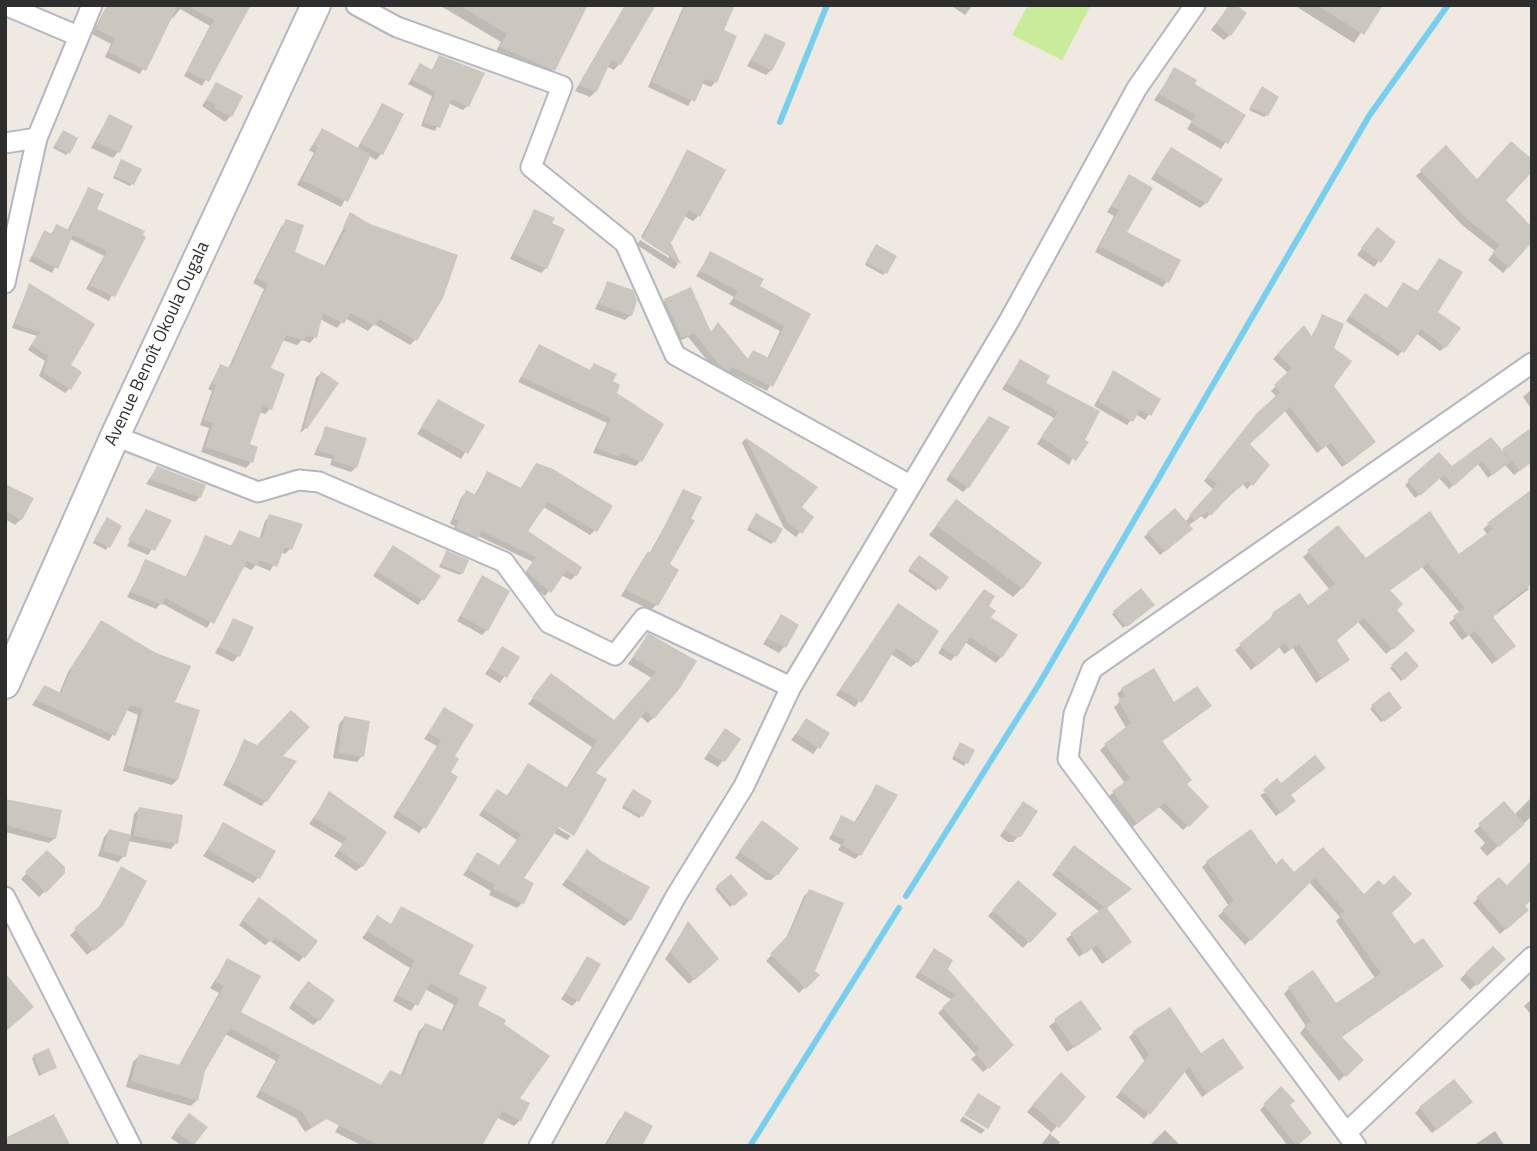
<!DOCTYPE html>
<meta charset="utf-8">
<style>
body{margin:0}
#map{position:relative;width:1537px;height:1151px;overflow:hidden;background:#efe9e1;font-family:"Titillium Web",sans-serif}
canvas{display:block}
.frame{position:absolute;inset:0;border:7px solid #2e2e2e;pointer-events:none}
</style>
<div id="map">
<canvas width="1537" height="1151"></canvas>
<div class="frame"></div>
</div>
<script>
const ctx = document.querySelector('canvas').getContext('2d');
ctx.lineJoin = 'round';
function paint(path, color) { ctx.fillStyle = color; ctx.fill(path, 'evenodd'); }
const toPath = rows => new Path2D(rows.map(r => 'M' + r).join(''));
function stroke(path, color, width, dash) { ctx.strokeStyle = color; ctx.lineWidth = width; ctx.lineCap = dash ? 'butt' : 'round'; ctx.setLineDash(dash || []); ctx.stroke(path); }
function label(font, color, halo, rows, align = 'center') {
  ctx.font = font + ' "Titillium Web",sans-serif'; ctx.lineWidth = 5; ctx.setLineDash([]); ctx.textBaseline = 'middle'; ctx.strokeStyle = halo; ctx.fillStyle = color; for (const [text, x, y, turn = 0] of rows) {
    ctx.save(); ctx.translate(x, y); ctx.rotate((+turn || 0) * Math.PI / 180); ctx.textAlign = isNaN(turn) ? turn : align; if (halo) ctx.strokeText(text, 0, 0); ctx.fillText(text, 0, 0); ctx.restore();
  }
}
paint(toPath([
 [1028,5,1091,5,1062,60,1012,35]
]), '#c9ec9a');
paint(toPath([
 [107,5,249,5,202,86,184,76,210,26,180,9,173,18,170,17,140,74,105,57,111,44,92,34],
 [439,5,586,5,554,69,546,77,494,55,501,42],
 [654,5,619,64,614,70,606,66,596,91,590,97,575,91,611,29],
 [684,5,730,5,721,31,715,82,711,87,701,83,688,106,648,87],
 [950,5,973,5,965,15],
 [1294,5,1379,5,1354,43],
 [1226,10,1230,35,1224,40,1211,30],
 [765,35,771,70,766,75,747,66],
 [440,57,467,106,463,110,448,103,435,131,421,126,432,96,408,84,420,66,431,71],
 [1175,69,1192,85,1244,115,1221,149,1187,129,1192,121,1154,100],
 [216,84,231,116,225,122,202,106],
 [1260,91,1267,115,1264,117,1249,110],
 [382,105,381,154,376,160,369,156,341,207,297,185,314,153,309,150,323,130,357,149],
 [109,116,118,152,113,158,91,148],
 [61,135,68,153,66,155,53,148],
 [1446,148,1477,181,1504,200,1508,267,1503,273,1488,260,1495,251,1462,225,1416,176],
 [1171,150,1206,203,1200,208,1151,179],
 [688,151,699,215,693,221,684,216,669,243,678,264,674,269,637,245,640,240,669,258,669,254,641,237],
 [119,164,132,184,130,186,113,178],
 [1130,176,1125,232,1167,282,1162,287,1095,252,1114,216,1107,212],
 [88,189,95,210,143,232,109,301,86,289,104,256,70,239,52,273,29,261,45,232,50,235,57,226,67,231],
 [534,211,546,268,541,273,510,259],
 [350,215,415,340,410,345,374,324,368,331,345,318,337,328,320,319,315,337,310,343,302,340,297,345,282,340,269,369,270,409,265,414,259,412,247,445,256,449,251,462,246,468,201,452,209,428,200,425,212,391,208,389,220,366,228,369,264,289,253,283,281,227,287,221,293,253,324,267],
 [1372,235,1394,242,1374,267,1357,255],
 [874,248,885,273,883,275,865,265],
 [711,253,757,287,809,314,767,391,726,371,723,375,716,371,688,337,677,342,660,305,666,300,710,333,718,324,747,360,753,352,767,359,780,331,729,304,734,297,696,276],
 [1439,260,1436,312,1445,347,1440,351,1416,333,1398,356,1346,321,1361,300,1381,315,1417,292],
 [608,283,631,315,625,320,595,309],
 [29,285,69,365,69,389,65,393,39,376,45,361,28,350,37,336,12,328],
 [1323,316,1331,349,1331,386,1369,447,1342,467,1326,446,1317,453,1284,410,1248,444,1268,465,1247,489,1243,484,1205,519,1201,516,1188,526,1186,533,1160,555,1144,537,1148,533,1185,522,1214,490,1204,481,1253,420,1277,397,1271,391,1289,374,1273,359,1304,328,1311,337],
 [539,346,589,371,594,365,611,382,640,461,636,466,593,453,607,423,518,382],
 [1020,361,1044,384,1098,411,1069,465,1037,444,1054,418,1002,389],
 [1113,372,1159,400,1145,420,1136,414,1127,425,1094,406],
 [321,373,306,428,300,433,316,378],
 [1532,389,1532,410,1523,397],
 [438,401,482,426,461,459,417,434],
 [984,423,968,487,963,492,946,480],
 [326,428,356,467,351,472,330,465,332,459,314,455],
 [745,439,815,487,799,507,800,532,796,537,784,528,742,443],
 [1504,451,1532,461,1514,475,1505,465,1488,478,1477,463,1449,489,1439,478,1415,498,1405,485,1439,454,1452,468],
 [536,465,595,530,590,535,542,506,526,532,576,575,571,580,561,575,545,596,522,577,533,562,478,536,472,542,452,533,455,526,450,524,461,498,466,492,474,496,487,473,520,489],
 [157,468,200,497,195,502,146,484],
 [5,486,21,519,15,525,5,519],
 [684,492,668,565,656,605,651,610,621,596,643,559,649,554],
 [1529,493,1518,575,1529,589,1491,618,1509,651,1492,664,1469,635,1462,640,1449,623,1460,613,1422,567,1389,591,1408,636,1386,654,1358,622,1335,640,1348,660,1316,683,1293,648,1284,654,1279,647,1251,670,1235,650,1269,621,1273,614,1300,596,1308,608,1330,590,1303,557,1337,527,1365,560,1459,557,1488,535,1483,529,1489,524],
 [956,501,1022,588,1013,597,929,535],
 [145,514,170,521,148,555,127,546],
 [270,516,290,549,285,554,281,552,270,571,256,565,251,570,243,566,207,628,161,603,156,609,127,597,146,561,185,578,206,537,230,547,240,532,259,540,265,521],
 [754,518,773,542,771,544,747,530],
 [105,522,120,527,106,550,93,543],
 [389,552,438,577,418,605,373,576],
 [445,555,462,573,460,575,439,567],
 [917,560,947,578,936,591,908,571],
 [482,577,487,630,482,635,457,621],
 [1141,591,1153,604,1123,628,1112,614],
 [979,596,989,617,1016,636,1001,657,996,663,965,642,951,661,938,653],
 [898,605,917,662,911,667,891,654,855,707,836,695],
 [781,616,784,647,779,653,763,644],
 [234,620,238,656,233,662,215,653],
 [101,622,173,704,177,780,172,785,123,771,138,715,126,710,109,741,32,705,44,687,59,694,68,672],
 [648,635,695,661,653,718,648,723,640,716,553,821,551,824,571,836,567,840,554,833,522,879,522,903,517,908,489,895,491,891,463,875,478,855,498,867,517,840,479,815,492,797,506,797,528,765,566,789,592,747,528,704,546,681,614,722,652,678,628,664],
 [502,649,517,658,500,683,485,674],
 [1406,654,1417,666,1401,681,1390,668],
 [1122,689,1205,711,1161,742,1185,785,1207,807,1183,830,1159,807,1131,828,1108,797,1125,783,1100,750,1126,728,1114,707,1121,701,1117,694],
 [1388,694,1399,707,1381,722,1370,709],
 [444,709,453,757,424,827,419,833,393,817,437,746,424,739],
 [344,718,362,756,357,762,333,758,339,724],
 [806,721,828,734,813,754,791,740],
 [720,736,739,739,718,767,704,759],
 [245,741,280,756,266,801,261,806,223,785],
 [958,747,973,751,964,766,952,759],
 [1281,785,1289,796,1290,805,1276,816,1260,795],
 [876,786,859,855,855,859,838,850,841,845,829,839,841,817,854,823],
 [330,794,362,866,356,871,334,856,343,844,309,824],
 [631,794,641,816,639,818,622,808],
 [1532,797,1532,816,1487,856,1480,848,1485,843,1474,831,1504,804,1514,815],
 [5,803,55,838,49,843,5,832],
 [139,809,176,843,171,849,128,841,124,856,118,862,98,856,104,837,109,831,130,837,134,814],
 [1018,809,1019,836,1013,842,1008,842,1000,836],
 [224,824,258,878,253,883,203,856],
 [757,828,777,874,771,880,766,880,735,858],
 [1323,849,1364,896,1390,913,1414,947,1340,1038,1361,1060,1339,1081,1300,1033,1306,1026,1284,994,1289,988,1335,1005,1375,978,1336,921,1340,917,1309,882,1245,945,1218,916,1229,906,1202,867,1207,862,1275,866,1294,874],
 [587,851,630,920,624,926,562,885],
 [47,852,63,873,39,897,21,879],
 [1070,852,1130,889,1105,909,1125,947,1102,964,1091,948,1079,957,1066,939,1100,912,1052,875],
 [121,869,115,931,87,955,70,935,96,912],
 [730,876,745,894,730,907,715,889],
 [1499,879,1526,910,1500,934,1473,903],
 [1019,883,1054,914,1023,948,988,916],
 [810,891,813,972,817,975,799,993,766,961,785,941,804,896],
 [255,904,315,941,299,962,270,941,265,945,239,925],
 [402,908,456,975,476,1005,501,1025,518,1098,520,1120,514,1126,496,1117,480,1146,363,1146,335,1132,352,1103,305,1132,296,1118,256,1097,276,1061,225,1034,204,1070,197,1100,191,1106,126,1087,133,1062,139,1056,178,1067,219,993,210,988,228,960,239,1012,379,1087,391,1072,400,1077,419,1031,425,1025,441,1032,454,1005,425,989,411,1011,393,1001,410,968,362,938,378,917,390,925],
 [688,923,716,959,689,984,665,959],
 [1493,948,1503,959,1470,990,1460,979],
 [934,950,945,969,1012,1045,983,1072,971,1059,976,1055,938,1013,952,1000,915,977],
 [587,959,577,1001,572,1006,561,999],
 [302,989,319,1020,313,1025,289,1008],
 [1532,999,1532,1016,1524,1006],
 [1081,1003,1094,1034,1067,1052,1049,1026],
 [1134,1032,1201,1055,1242,1068,1202,1097,1184,1071,1144,1119,1116,1097,1145,1062,1129,1037],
 [34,1056,53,1069,39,1076,32,1059],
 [1055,1080,1084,1097,1050,1134,1060,1142,1057,1146,1040,1146,1051,1132,1027,1112],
 [1281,1088,1306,1137,1294,1146,1288,1146,1260,1110],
 [1466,1106,1432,1133,1415,1113,1420,1108],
 [626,1113,639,1146,604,1146,619,1120],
 [963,1116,985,1130,981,1134,960,1121],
 [184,1120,206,1127,191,1146,182,1146,171,1138],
 [1165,1130,1181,1146,1149,1146],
 [1495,1131,1505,1146,1473,1146]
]), '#0003');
stroke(toPath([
 [780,122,827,5],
 [906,896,1039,684,1369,116,1448,5],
 [750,1146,899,908]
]), '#75cff0', 6);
paint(toPath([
 [107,5,178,5,146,71,108,52,115,39,96,29],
 [186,5,251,5,209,82,187,71,214,20],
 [459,5,588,5,555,71,500,47,507,34],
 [625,5,656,5,621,65,611,60,597,92,579,85],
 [685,5,735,5,724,30,737,36,717,83,705,79,695,102,652,82],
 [1229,5,1236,5,1247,13,1231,36,1216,24],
 [1317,5,1383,5,1364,35],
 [765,33,786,43,772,71,751,60],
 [439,55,485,73,469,107,452,99,440,128,424,122,435,92,411,79,420,63,432,70],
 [1174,67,1197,80,1195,84,1246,115,1228,144,1191,123,1196,115,1159,94],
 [216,82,243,96,232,117,214,108,215,104,206,100],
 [1262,86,1279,97,1268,116,1250,107],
 [382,103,404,114,383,155,361,144],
 [109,114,133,126,120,153,96,142],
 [322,128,371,155,348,202,302,180,318,147,313,144],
 [63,130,78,138,70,154,54,146],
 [1511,141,1532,159,1532,172,1506,200,1532,227,1532,242,1509,268,1492,253,1500,245,1468,220,1420,170,1446,145,1477,179],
 [1171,147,1223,179,1207,204,1155,172],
 [687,149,726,170,700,217,689,210,671,243,681,264,642,239],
 [121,159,142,169,134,185,114,176],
 [1129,174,1153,188,1127,232,1181,260,1169,283,1099,246,1119,210,1111,206],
 [88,187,104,194,97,209,145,231,143,235,146,237,115,297,90,285,107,251,73,235,58,269,32,256,44,230,52,234,56,224,69,230],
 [534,209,555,218,552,223,565,229,547,269,514,254],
 [350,212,370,224,458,255,443,298,417,341,379,319,375,326,350,313,344,324,323,313,317,338,306,335,304,340,286,335,271,368,285,374,272,410,263,406,250,444,258,447,253,463,205,447,213,423,204,420,216,385,212,384,220,364,230,368,268,283,257,278,286,219,304,225,295,252,326,266,346,229,343,227],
 [1377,227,1396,242,1381,263,1361,248],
 [876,244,897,256,887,274,866,262],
 [710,251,764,279,760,286,811,314,773,387,732,367,729,371,721,367,694,333,682,338,664,299,691,287,711,332,718,322,748,359,753,350,769,358,784,326,733,298,738,291,700,271],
 [1439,258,1463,272,1438,312,1461,328,1446,348,1421,329,1404,353,1349,316,1365,293,1387,308,1403,282,1418,291],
 [607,281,633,290,637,301,632,316,599,304],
 [29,283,95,324,71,365,82,372,71,390,43,372,48,356,31,345,40,332,15,324],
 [1322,314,1344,324,1334,348,1352,361,1334,386,1376,442,1347,464,1331,443,1322,449,1290,407,1250,444,1270,465,1253,486,1248,481,1230,495,1211,516,1207,512,1195,521,1189,515,1217,484,1207,476,1257,413,1280,392,1274,385,1292,368,1277,354,1304,325,1312,337],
 [539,344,590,370,594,363,617,374,613,381,620,385,617,393,664,424,642,462,621,453,619,457,597,448,611,418,521,377],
 [1020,359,1050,376,1046,383,1100,411,1085,440,1089,442,1076,461,1041,437,1058,412,1006,383],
 [1113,370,1161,399,1151,416,1140,410,1133,422,1098,401],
 [321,371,339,383,307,429,304,427],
 [438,399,485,425,468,454,421,427],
 [989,416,1010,427,969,488,949,475],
 [325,426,367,438,357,468,333,461,335,455,318,451],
 [1532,427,1532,462,1520,471,1502,449],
 [745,437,818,487,802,507,814,517,802,534,788,523],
 [1491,437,1511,461,1493,475,1482,461,1454,486,1444,475,1420,496,1407,480,1439,452,1452,466],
 [536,463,553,469,613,506,597,532,548,502,528,531,582,567,577,576,566,571,551,593,526,571,536,557,481,531,479,538,456,528,459,521,454,519,466,490,476,495,487,471,521,488],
 [157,466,206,485,201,498,150,479],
 [5,484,34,498,22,520,5,511],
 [683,489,702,497,691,519,695,520,670,564,679,570,658,606,625,590,648,551,651,553],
 [1532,489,1532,584,1498,610,1500,612,1493,617,1516,646,1498,660,1475,631,1468,636,1453,616,1465,608,1428,563,1390,590,1403,604,1397,610,1415,631,1393,650,1364,618,1337,640,1350,660,1322,679,1299,644,1290,650,1285,643,1257,666,1239,644,1274,615,1272,613,1300,593,1308,605,1335,584,1307,550,1338,525,1366,558,1430,511,1459,554,1493,529,1487,523],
 [956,499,1042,563,1023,589,936,525],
 [1175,508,1193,529,1165,552,1147,532],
 [146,509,172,520,155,551,128,540],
 [756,513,783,529,775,543,748,527],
 [269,514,303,524,292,550,285,547,277,567,260,560,257,566,247,561,214,624,165,598,162,605,131,592,145,559,187,577,205,535,232,546,239,530,262,539],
 [107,517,122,526,110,548,94,540],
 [393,545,441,576,424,601,376,571],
 [446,550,469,560,463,574,441,565],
 [919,555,949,577,940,590,909,568],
 [482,575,510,591,488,631,460,616],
 [1141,588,1155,605,1127,627,1113,611],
 [984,589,995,596,989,606,996,611,991,617,1018,635,1002,658,970,637,957,657,941,647],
 [898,603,939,631,918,663,896,648,862,703,840,689],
 [781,614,799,625,786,648,767,638],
 [233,618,254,627,240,657,219,647],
 [101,620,154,652,191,666,175,702,200,710,178,780,127,765,143,709,130,705,115,736,36,700,44,685,61,693,73,665],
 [648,633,697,661,680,688,654,719,646,711,596,773,607,779,574,836,559,827,524,878,534,883,524,904,493,889,495,885,467,869,477,852,499,865,521,834,483,809,497,789,508,796,528,763,568,788,597,741,532,697,551,673,614,720,656,672,633,658],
 [502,646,520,657,507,678,489,668],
 [1406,651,1419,666,1404,680,1391,665],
 [1154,668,1174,702,1197,686,1212,706,1162,741,1192,780,1187,784,1209,807,1189,827,1165,803,1137,824,1112,791,1130,778,1104,744,1131,723,1118,700,1125,696,1121,688],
 [1389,691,1402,708,1384,722,1371,705],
 [444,707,474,725,455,756,459,759,451,772,458,777,426,829,397,811,441,740,428,733],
 [291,710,310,727,283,756,297,761,267,802,227,780,244,739,257,745],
 [344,716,370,721,364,757,338,753],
 [806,718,830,733,820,749,796,734],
 [725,728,741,739,725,762,708,753],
 [960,742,975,750,968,764,953,756],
 [1315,755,1326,768,1291,795,1296,801,1281,813,1263,790,1277,778,1281,783],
 [876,784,898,795,861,856,842,845,845,840,832,834,841,815,855,822,858,820],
 [633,789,652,801,643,817,623,805],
 [329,791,387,832,363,867,338,850,347,838,314,818],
 [5,799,62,810,56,839,5,825],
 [1023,801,1038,811,1021,837,1014,837,1004,830],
 [1504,801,1525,824,1499,847,1478,824],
 [139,807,183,815,178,844,134,836],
 [762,820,799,848,778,875,772,875,739,851],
 [223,822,276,851,260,879,208,850],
 [109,829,131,835,126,857,103,851],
 [1251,829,1276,864,1282,858,1294,872,1323,847,1364,894,1378,880,1384,885,1394,875,1412,894,1392,913,1414,944,1423,938,1444,966,1342,1037,1364,1060,1346,1077,1304,1026,1311,1021,1288,987,1313,970,1336,1003,1381,973,1340,915,1345,912,1315,878,1251,941,1222,910,1234,900,1206,861],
 [1074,845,1132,889,1107,908,1132,942,1108,960,1097,945,1085,954,1070,933,1104,907,1056,869],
 [587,849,602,861,650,887,631,921,567,879],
 [47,850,65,867,65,873,46,893,25,872],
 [1532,860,1532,899,1525,906,1529,910,1506,930,1476,897,1499,877,1507,885],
 [121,866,147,881,123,926,94,951,74,928,100,906],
 [731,874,748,894,734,906,716,886],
 [1018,880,1057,914,1030,943,992,910],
 [809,889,844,903,815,971,820,975,806,989,770,954,790,933],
 [259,897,318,941,305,958,275,937,271,942,242,920],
 [401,906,474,945,459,974,487,987,478,1005,506,1020,504,1024,550,1056,520,1098,530,1103,521,1121,502,1111,482,1146,381,1146,326,1119,312,1128,302,1112,261,1091,280,1055,230,1028,205,1071,198,1101,131,1081,139,1054,180,1065,224,986,215,981,227,958,261,976,241,1012,381,1085,390,1070,403,1076,425,1023,444,1031,459,999,430,983,418,1006,397,995,415,961,367,931,377,915,391,924],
 [688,921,719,959,695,980,670,952],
 [1493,946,1506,959,1477,986,1465,973],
 [934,948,953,960,948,969,1014,1045,989,1069,975,1053,979,1049,942,1007,956,995,919,972],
 [587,956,601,964,579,1002,565,993],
 [5,973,34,1007,5,1032],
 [308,981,335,1000,320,1021,293,1002],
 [1081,1000,1102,1029,1074,1048,1054,1019],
 [1170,1007,1201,1053,1223,1038,1244,1068,1207,1093,1189,1067,1150,1115,1120,1091,1149,1055,1133,1031],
 [49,1048,57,1068,41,1074,33,1055],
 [1061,1072,1086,1097,1059,1128,1032,1105],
 [1454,1079,1473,1102,1437,1130,1419,1107],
 [1281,1086,1295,1101,1290,1105,1312,1133,1297,1146,1263,1104],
 [978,1093,1001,1107,988,1129,964,1115],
 [625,1111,653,1126,642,1146,606,1146],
 [189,1113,208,1127,194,1145,175,1131],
 [54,1114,71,1146,5,1146,5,1138]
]), '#cbc7bf');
const street = toPath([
 [5,5,78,36],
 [356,5,397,27,562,86,531,167,625,243,675,355,910,485],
 [5,143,37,138],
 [5,283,37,138,92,5],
 [115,436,258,492,299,480,319,482,504,562,549,623,615,655,644,618,791,687],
 [5,897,131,1146],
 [1346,1133,1532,957],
 [539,1146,676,896,744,786,791,687,1009,321,1137,88,1195,5],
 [1356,1146,1068,759,1074,714,1092,669,1532,363]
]);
const secondary = toPath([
 [5,684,115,436,316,5]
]);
stroke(street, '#b4b7c1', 23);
stroke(secondary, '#b4b7c1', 32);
stroke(street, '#fff', 19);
stroke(secondary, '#fff', 28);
label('18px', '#2e2e2e', '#fff', [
 ["Avenue Benoît Okoula Ougala",158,344,-65]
]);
</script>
